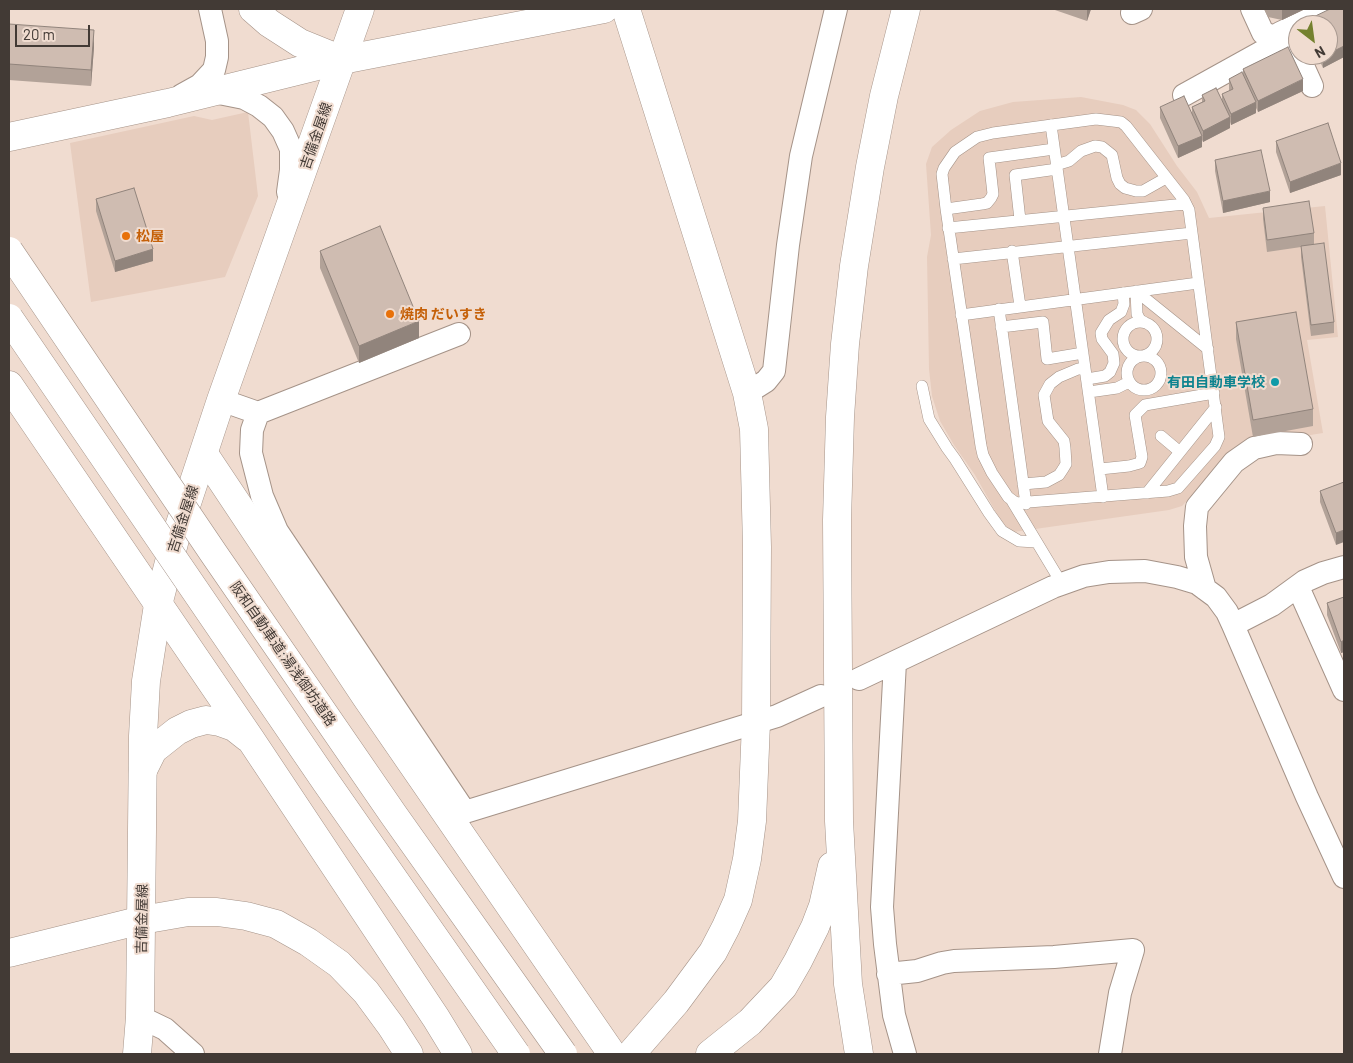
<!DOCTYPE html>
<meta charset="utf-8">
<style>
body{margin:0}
#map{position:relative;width:1353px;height:1063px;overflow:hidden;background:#f0dcd0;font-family:Barlow,sans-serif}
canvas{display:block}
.frame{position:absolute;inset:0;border:10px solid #423a35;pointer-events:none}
.north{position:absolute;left:1288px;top:15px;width:50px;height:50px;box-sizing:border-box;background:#f0dcd0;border:1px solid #aa9b92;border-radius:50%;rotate:150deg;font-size:14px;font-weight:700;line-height:20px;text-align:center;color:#423a35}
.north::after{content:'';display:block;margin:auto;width:18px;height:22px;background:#74812f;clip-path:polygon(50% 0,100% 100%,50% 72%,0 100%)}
.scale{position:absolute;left:15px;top:25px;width:75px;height:22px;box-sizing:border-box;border:2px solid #423a35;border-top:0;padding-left:6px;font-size:15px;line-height:18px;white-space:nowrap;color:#423a35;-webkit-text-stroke:4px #f0dcd0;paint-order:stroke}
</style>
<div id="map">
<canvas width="1353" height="1063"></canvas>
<div class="frame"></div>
<div class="north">N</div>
<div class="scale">20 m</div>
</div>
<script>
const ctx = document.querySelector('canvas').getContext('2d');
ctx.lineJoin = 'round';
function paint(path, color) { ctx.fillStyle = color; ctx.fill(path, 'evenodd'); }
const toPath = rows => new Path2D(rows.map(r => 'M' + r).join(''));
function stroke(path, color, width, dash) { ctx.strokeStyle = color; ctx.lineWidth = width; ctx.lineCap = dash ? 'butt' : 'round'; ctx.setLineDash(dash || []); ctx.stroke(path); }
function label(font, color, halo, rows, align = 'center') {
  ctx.font = font + ' Barlow,"Noto Sans JP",sans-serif'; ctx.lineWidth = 4; ctx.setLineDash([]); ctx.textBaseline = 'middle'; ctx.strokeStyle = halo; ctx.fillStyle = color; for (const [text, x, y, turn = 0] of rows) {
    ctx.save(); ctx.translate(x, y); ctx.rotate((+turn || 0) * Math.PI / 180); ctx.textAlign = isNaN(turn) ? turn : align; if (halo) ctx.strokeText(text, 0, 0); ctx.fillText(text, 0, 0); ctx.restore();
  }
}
paint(toPath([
 [1081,97,1123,105,1136,110,1150,124,1177,166,1197,192,1209,218,1325,206,1338,337,1307,340,1323,433,1241,446,1182,506,1169,510,1014,532,1002,523,975,475,954,445,940,421,932,396,929,369,927,257,931,235,926,164,932,147,951,130,980,111,1013,102],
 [248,112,258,196,225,277,91,302,70,143,194,116,212,120]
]), '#e7cdbe');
const lane = toPath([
 [1096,119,1121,122,1126,126,1184,200,1189,210,1219,437,1215,446,1178,488,1168,491,1016,503,1008,497,992,473,983,455,981,446,946,209,942,174,944,168,955,152,977,137,993,133,1096,119],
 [1051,125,1103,497],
 [1056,165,1069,161,1081,151,1095,146,1102,147,1112,155,1117,178,1120,184,1125,188,1136,191,1143,191,1166,178],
 [946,209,982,204,987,203,991,198,993,194,989,158,1054,149],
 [1020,220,1015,175,1057,169],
 [948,228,1185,204],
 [1012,251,1020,306],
 [953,259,1192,233],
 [1136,291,1208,349],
 [1136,291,1137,314,1140,320,1144,322],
 [999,309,1026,504],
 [961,315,1198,283],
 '1123 339a17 17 0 1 1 34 0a17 17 0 1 1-34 0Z',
 [1001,327,1043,322,1047,359,1083,353],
 '1127 373a17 17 0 1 1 34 0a17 17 0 1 1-34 0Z',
 [1087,379,1105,376,1110,372,1114,363,1113,354,1102,339,1101,333,1109,320,1121,312,1124,304,1123,293],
 [922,386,929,419,947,448,955,459,989,513,1002,531,1019,541,1036,542],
 [1089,392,1117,388,1129,382],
 [1161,436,1180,452],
 [1100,469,1129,466,1140,463,1142,457,1135,415,1145,405,1214,393],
 [1023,484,1046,482,1059,475,1063,469,1066,464,1065,448,1064,441,1048,421,1044,395,1050,384,1059,377,1078,369,1085,369],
 [1147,493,1216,407],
 [1012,501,1062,584]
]);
const street = toPath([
 [1252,9,1263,33,1293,43,1298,54],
 [1132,13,1141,9],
 [1298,55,1312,86],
 [214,92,244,98,259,106,273,117,283,131,291,149,291,170,288,192],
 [182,95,200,85,214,70,217,57,217,41,210,9],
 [1184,95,1267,49,1280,33,1331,9],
 [747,393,766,381,774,371,788,245,801,156,836,9],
 [221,400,258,413,252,430,251,453,262,496,277,531,465,812,777,716,821,696],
 [258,413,459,334],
 [1298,587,1344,690],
 [1205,589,1196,557,1195,526,1197,507,1234,462,1254,448,1276,443,1301,444],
 [1233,625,1272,605,1305,581,1323,573,1344,567],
 [895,662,882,907,885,944,894,1015,905,1054],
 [859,679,1053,587,1084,576,1109,572,1145,571,1177,577,1197,583,1216,597,1227,612,1233,625,1307,797,1344,877],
 [888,974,917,971,942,963,954,961,1054,957,1133,950,1120,993,1110,1054],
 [140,1017,165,1029,193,1054]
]);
const secondary = toPath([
 [253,9,269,23,300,43,342,60],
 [626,9,747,393,754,429,757,547,756,723,752,821,747,859,738,900,726,927,713,952,676,1002,631,1054],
 [9,137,168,103,342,60,604,9],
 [9,385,251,740,436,1018,458,1054],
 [143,770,153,750,177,731,191,724,206,720,220,722,234,727,248,738],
 [9,953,142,920]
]);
const primary = toPath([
 [137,1054,140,1017,143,736,146,681,158,605,175,539,221,400,360,9]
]);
const highway = toPath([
 [204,454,366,697,612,1054],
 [142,920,188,912,217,912,246,916,276,924,308,942,339,964,366,992,391,1026,409,1054],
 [710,1054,750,1022,783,987,798,961,815,927,823,906,832,866],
 [859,1054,848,984,839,821,837,520,840,417,845,344,854,266,870,167,884,96,906,9]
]);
stroke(lane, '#a59388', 12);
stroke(street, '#a59388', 24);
stroke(secondary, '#a59388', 29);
stroke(primary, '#a59388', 29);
stroke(highway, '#a59388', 29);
stroke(lane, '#fff', 11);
stroke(street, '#fff', 22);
stroke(secondary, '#fff', 28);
stroke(primary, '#fff', 28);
stroke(highway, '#fff', 28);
const highwayBridge = toPath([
 [9,251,214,554,393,814,563,1054],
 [9,318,326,782,516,1054]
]);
stroke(highwayBridge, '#a59388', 29, []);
stroke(highwayBridge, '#fff', 28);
paint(toPath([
 [1052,9,1091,9,1087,21],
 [1264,9,1305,9,1282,20,1268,17],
 [1344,9,1344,57,1323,68,1317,55,1328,55,1328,25,1305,25,1305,21],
 [9,24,94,47,91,86,9,80],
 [1243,69,1303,91,1258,112,1256,108,1256,113,1231,125,1230,122,1230,128,1203,142,1202,140,1202,147,1178,158,1160,118,1160,107,1192,113,1192,107,1202,102,1202,95,1222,101,1222,94,1229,91,1229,79,1243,74],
 [1344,118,1344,132,1343,130,1343,119],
 [1276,141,1341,175,1290,193,1276,152],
 [1215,160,1270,202,1223,213,1215,171],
 [96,199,153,261,115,272,96,211],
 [1263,208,1314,233,1314,244,1334,322,1334,333,1311,336,1301,257,1301,247,1267,252,1263,219],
 [320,251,419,338,359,363,320,268],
 [1236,322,1313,409,1313,426,1253,437,1236,339],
 [1344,482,1336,545,1320,502,1320,491],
 [1344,597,1344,652,1341,653,1327,615,1327,603]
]), '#b2a298');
paint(toPath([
 [1087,9,1091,9,1087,21],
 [1282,9,1305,9,1282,20],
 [94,30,94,47,91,86,91,70],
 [1344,46,1344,57,1323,68,1323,56,1328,55,1328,54],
 [1303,79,1303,91,1258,112,1258,101],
 [1256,102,1256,113,1231,125,1231,114],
 [1230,117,1230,128,1203,142,1203,131],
 [1202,136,1202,147,1178,158,1178,146],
 [1341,163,1341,175,1290,193,1290,182],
 [1270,191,1270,202,1223,213,1223,201],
 [153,249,153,261,115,272,115,261],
 [419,321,419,338,359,363,359,346],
 [1344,530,1344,542,1336,545,1336,533],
 [1344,640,1344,652,1341,653,1341,642]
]), '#91847c');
const building = toPath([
 [1330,9,1344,9,1344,46,1328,54,1328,25,1307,25,1305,21,1330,9],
 [9,24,94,30,91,70,9,64,9,24],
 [1288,47,1303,79,1258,101,1243,69,1288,47],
 [1242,72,1256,102,1231,114,1222,94,1233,89,1229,79,1242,72],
 [1216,88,1230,117,1203,131,1192,107,1205,101,1202,95,1216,88],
 [1184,96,1202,136,1178,146,1160,107,1184,96],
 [1328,123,1341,163,1290,182,1276,141,1328,123],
 [1261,150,1270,191,1223,201,1215,160,1261,150],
 [134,188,153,249,115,261,96,199,134,188],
 [1309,201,1314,233,1267,240,1263,208,1309,201],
 [380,226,419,321,359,346,320,251,380,226],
 [1324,243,1334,322,1311,325,1301,246,1324,243],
 [1296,312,1313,409,1253,420,1236,322,1296,312],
 [1344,482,1344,530,1336,533,1320,491,1344,482],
 [1344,597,1344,640,1341,642,1327,603,1344,597]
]);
paint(building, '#cfbcb1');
stroke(building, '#91847c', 1);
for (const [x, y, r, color] of [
 [126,236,5,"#e8710a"],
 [390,314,5,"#e8710a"],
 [1275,382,5,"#0f9aa8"]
]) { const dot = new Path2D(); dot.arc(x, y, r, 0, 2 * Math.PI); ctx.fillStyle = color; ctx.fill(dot); stroke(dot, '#f0dcd0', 2); }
label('14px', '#423a35', '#f0dcd0', [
 ["吉備金屋線",316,136,-71],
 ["吉備金屋線",183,519,-72],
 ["阪和自動車道;湯浅御坊道路",283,654,55],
 ["吉備金屋線",142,919,-89]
]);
label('bold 14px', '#c56008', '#f0dcd0', [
 ["松屋",136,236],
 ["焼肉 だいすき",400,314]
], 'left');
label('bold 14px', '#0d838f', '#f0dcd0', [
 ["有田自動車学校",1265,382]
], 'right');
</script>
